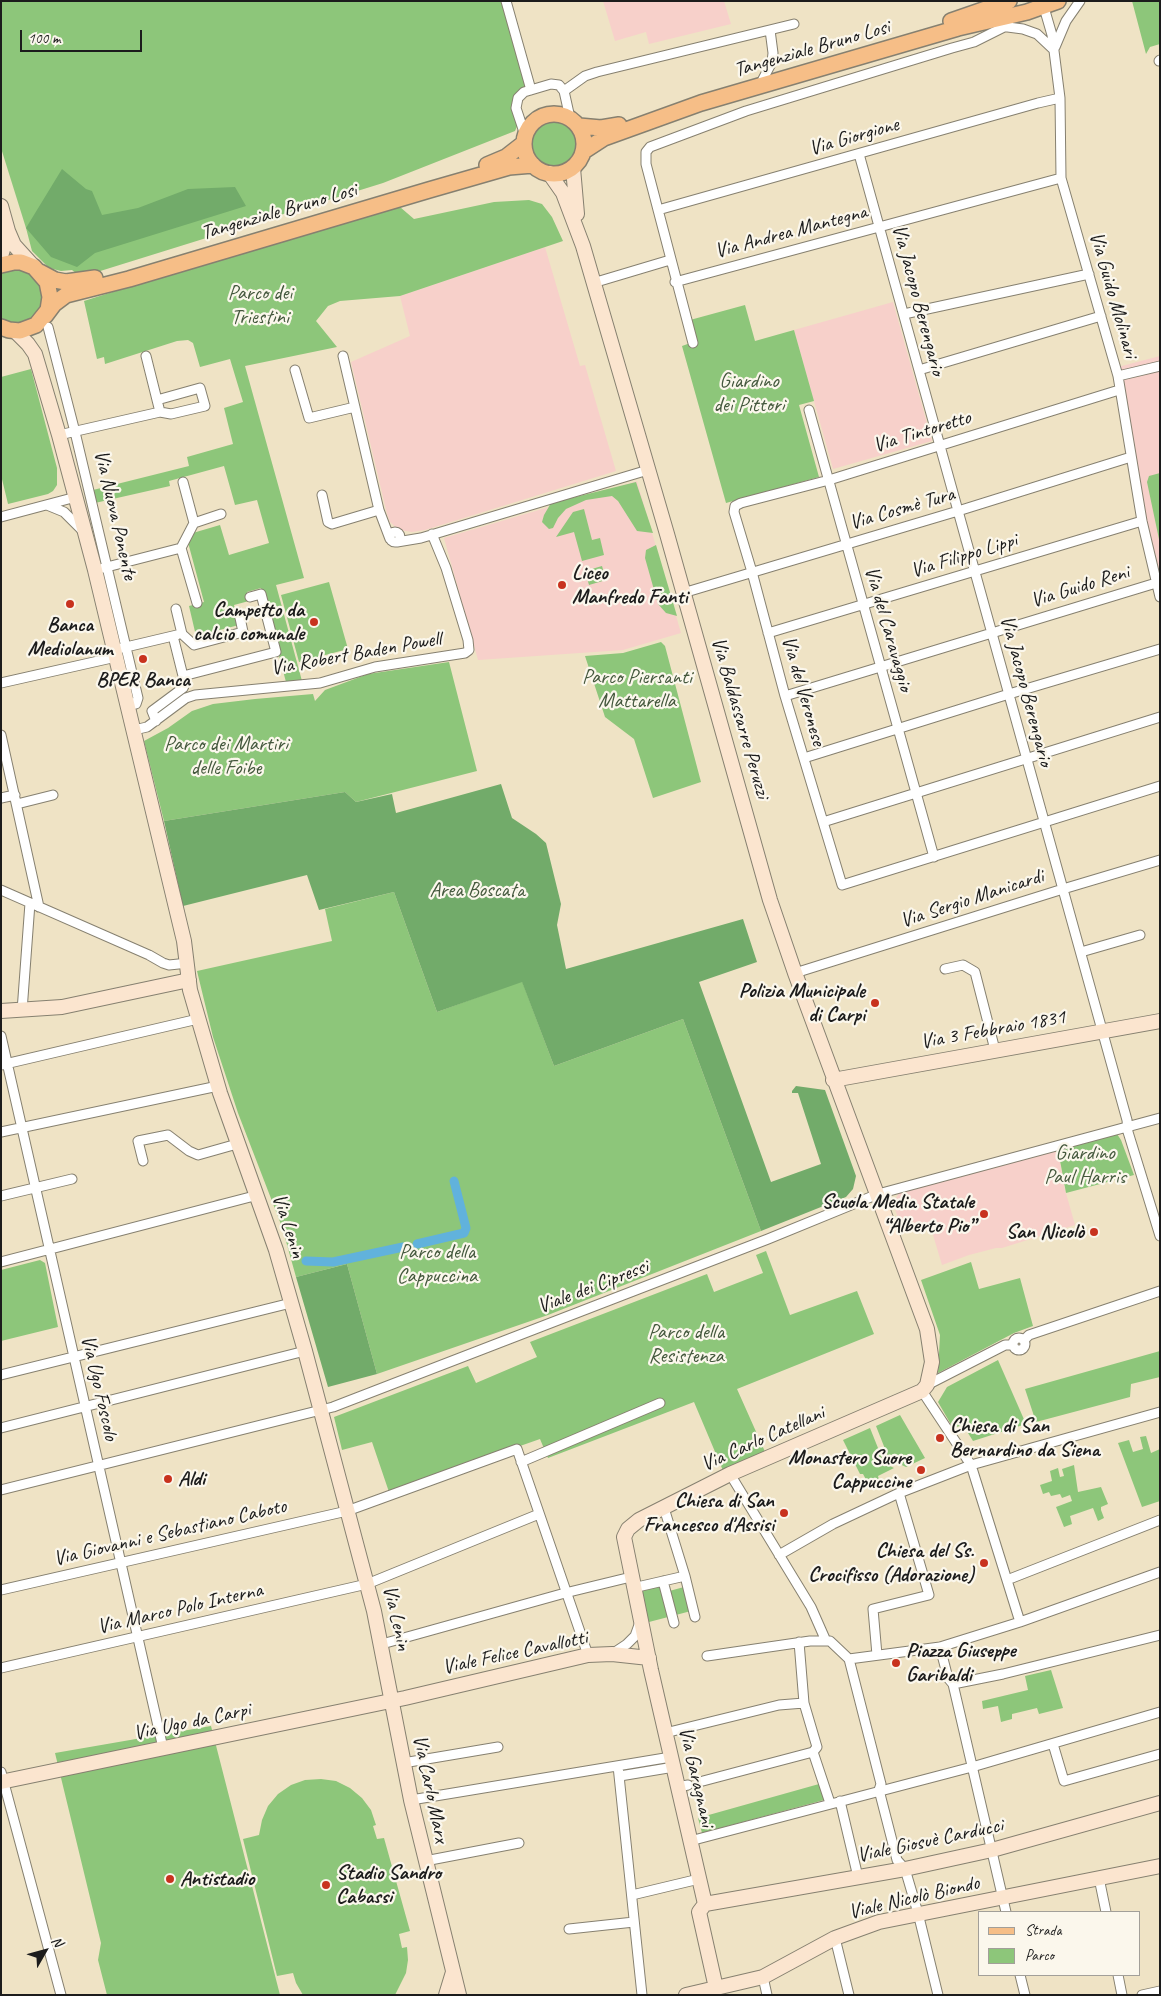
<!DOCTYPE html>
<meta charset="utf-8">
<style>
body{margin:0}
#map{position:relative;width:1161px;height:1996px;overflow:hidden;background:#efe3c5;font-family:Caveat,sans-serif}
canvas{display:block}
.frame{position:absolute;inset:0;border:2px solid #1c1c1c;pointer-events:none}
.legend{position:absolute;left:978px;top:1911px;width:162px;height:65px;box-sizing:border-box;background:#fbf7ec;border:1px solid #a29f99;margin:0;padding:6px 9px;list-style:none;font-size:15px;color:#1c1c1c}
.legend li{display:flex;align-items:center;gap:10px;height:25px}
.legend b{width:25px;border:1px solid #a29f99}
.north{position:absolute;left:20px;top:1926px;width:50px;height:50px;-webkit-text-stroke:4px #fbf7ec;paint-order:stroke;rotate:52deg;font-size:14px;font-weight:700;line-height:20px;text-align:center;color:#1c1c1c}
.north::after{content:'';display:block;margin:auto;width:18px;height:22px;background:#1c1c1c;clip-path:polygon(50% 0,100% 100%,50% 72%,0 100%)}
.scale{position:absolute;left:20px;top:30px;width:122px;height:22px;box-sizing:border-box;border:2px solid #1c1c1c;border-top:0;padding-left:6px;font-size:15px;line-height:18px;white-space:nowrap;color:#1c1c1c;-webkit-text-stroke:4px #fbf7ec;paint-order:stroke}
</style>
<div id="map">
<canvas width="1161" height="1996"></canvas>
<div class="frame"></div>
<ul class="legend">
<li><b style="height:6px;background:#f6be87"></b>Strada</li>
<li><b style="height:14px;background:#8dc67a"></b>Parco</li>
</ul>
<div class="north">N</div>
<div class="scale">100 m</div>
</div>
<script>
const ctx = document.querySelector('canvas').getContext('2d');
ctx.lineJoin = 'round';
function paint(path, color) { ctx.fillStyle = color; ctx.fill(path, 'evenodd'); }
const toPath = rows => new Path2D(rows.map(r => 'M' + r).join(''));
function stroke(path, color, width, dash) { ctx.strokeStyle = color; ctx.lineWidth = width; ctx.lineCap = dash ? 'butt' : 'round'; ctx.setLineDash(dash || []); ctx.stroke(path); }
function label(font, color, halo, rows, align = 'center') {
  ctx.font = font + ' Caveat,sans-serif'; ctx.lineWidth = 4.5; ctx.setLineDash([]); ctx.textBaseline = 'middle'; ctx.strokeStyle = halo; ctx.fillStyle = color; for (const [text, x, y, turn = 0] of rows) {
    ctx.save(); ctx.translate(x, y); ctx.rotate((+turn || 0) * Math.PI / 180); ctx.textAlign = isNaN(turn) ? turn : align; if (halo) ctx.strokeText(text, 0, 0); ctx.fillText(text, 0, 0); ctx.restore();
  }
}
paint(toPath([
 [603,1,724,1,731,24,649,44,646,32,615,41],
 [545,247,580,366,585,365,616,471,425,530,412,532,399,530,390,522,387,514,351,362,410,336,400,296],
 [893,302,932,441,833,469,794,330],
 [1160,356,1160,593,1118,367],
 [637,481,681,633,623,650,478,660,444,538],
 [1054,1150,1059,1155,1064,1186,1075,1225,1002,1248,996,1248,969,1255,942,1265,930,1225,903,1233,893,1203,899,1193]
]), '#f7d0ca');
paint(toPath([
 [1,1,504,1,527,88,514,99,520,120,515,131,383,183,81,277,72,270,61,271,49,268,32,251,26,228,1,148],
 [1132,1,1160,1,1160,44,1150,47,1146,54],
 '529 144a25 25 0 1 1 50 0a25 25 0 1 1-50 0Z',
 [529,200,542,204,552,217,563,241,400,296,340,301,328,306,316,321,337,347,245,366,304,578,276,585,302,681,286,682,261,588,247,592,249,601,234,605,239,625,196,636,189,606,204,602,186,535,220,525,229,555,269,543,257,500,235,505,224,466,169,481,170,486,95,503,93,490,189,466,187,457,233,444,224,408,243,402,230,359,200,367,193,343,188,340,177,341,105,364,104,357,97,359,84,301,311,229,400,207,414,219,494,202],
 [13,268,22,269,30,273,42,287,44,297,42,306,30,320,21,324,12,324,1,320,1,273],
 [745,305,755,341,794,330,814,401,799,405,819,477,726,503,682,346,696,341,690,320],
 [31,369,57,468,57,485,53,491,48,494,8,504,1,475,1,377],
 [1160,473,1160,544,1147,482,1149,476],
 [636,482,653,533,637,531,618,501,612,496,586,500,566,509,558,518,553,528,549,529,542,522,544,515,551,503],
 [584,509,592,540,600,538,604,555,582,561,574,532,556,537,573,512],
 [656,545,677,616,666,613,658,604,645,558,646,550],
 [602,566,606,580,589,585,585,571],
 [329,582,348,649,299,662,281,595],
 [661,642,665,646,701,782,653,798,634,739,605,717,585,656,623,653],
 [449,662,477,771,356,802,345,792,164,821,144,741,168,728,192,711,213,704,255,699,313,694,315,701,325,690,368,674],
 [394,892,437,1012,522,981,554,1066,683,1019,761,1231,548,1315,377,1374,347,1264,296,1277,282,1227,238,1113,213,1037,197,971,332,941,325,909],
 [1114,1134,1117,1134,1121,1140,1134,1175,1066,1193,1059,1155,1054,1150],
 [766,1251,790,1315,857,1291,874,1334,737,1389,766,1454,724,1473,694,1402,548,1458,540,1439,389,1492,372,1442,342,1450,334,1417,468,1366,476,1383,537,1357,530,1342,707,1274,714,1292,763,1273,756,1255],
 [40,1260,45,1263,58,1327,1,1341,1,1270],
 [971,1262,979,1289,1020,1278,1033,1326,1014,1333,938,1373,940,1335,921,1280],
 [1160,1351,1160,1377,1131,1384,1130,1397,1036,1422,1025,1389],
 [998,1360,1026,1424,973,1441,963,1425,953,1428,938,1402,947,1387],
 [900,1415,925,1458,906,1467,889,1459,876,1426],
 [870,1428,884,1463,894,1468,878,1476,879,1480,869,1485,863,1474,860,1474,843,1440],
 [1146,1436,1151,1453,1160,1449,1160,1501,1142,1507,1118,1443,1129,1440,1133,1452,1143,1449,1140,1437],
 [1074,1465,1078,1492,1101,1487,1108,1504,1101,1507,1101,1510,1104,1518,1098,1521,1093,1508,1070,1516,1072,1524,1064,1527,1056,1507,1072,1501,1070,1495,1062,1498,1060,1494,1051,1496,1049,1492,1043,1494,1040,1485,1052,1481,1050,1471,1058,1468,1060,1477,1064,1476,1062,1469],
 [660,1585,662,1593,684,1587,691,1611,649,1622,641,1590],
 [1051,1670,1063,1708,1039,1714,1037,1708,1012,1714,1012,1719,1001,1722,998,1706,983,1709,982,1701,1028,1690,1025,1676],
 [211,1726,280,1995,107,1995,98,1960,101,1943,55,1753],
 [321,1779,336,1781,350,1788,362,1798,371,1810,376,1825,373,1826,377,1839,384,1838,410,1931,399,1934,402,1948,407,1947,408,1960,406,1973,395,1995,303,1995,296,1983,293,1973,277,1976,243,1839,259,1835,262,1820,268,1806,278,1794,291,1785,305,1780],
 [819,1784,824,1800,702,1833,698,1818]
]), '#8dc67a');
paint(toPath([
 [62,169,86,189,92,191,102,215,138,208,188,189,235,187,246,206,95,253,77,267,51,257,26,228],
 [501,784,512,818,536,834,546,843,561,904,557,925,566,969,743,919,757,962,699,982,771,1182,821,1164,798,1093,792,1093,792,1091,796,1086,825,1090,856,1176,853,1189,846,1197,761,1231,683,1019,554,1066,522,982,437,1012,394,892,319,910,307,875,183,906,164,821,345,792,356,802,392,794,396,813],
 [347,1264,377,1374,328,1387,296,1277]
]), '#72ab6a');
stroke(toPath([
 [417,1244,464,1233,466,1228,454,1181],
 [306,1261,333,1262,403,1247]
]), '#61b2dc', 9);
stroke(toPath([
 [688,1785,703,1781]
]), '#c5bba3', 9, [9, 4.5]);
const street = toPath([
 [506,1,531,90],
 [1043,4,1052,35,1060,98,1061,178,1118,376,1142,521,1160,597],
 [1000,26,1023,29,1037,34,1054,50],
 [1055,47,1066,21,1080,1],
 [1159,61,1160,60],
 [763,79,772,62,773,53,770,30],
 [564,91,585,76,597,72,794,24],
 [525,135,516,108,518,98,524,92,551,84,559,85,564,91,570,118],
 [859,154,1127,1120,1128,1132,1160,1236],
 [658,210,1038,103,1060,98],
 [675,282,1061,178],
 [593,283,670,260],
 [904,314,1089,274],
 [48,327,75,432,138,698,136,704,128,706],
 [693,343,646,164,646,152,650,147,746,111,952,48,974,42,1004,27],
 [343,356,379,510,390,539],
 [295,370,309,418,355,407],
 [919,370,1101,316],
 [1118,376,1160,366],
 [1119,390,829,480,741,503,735,506,734,512,752,572,785,696,842,885,1160,786],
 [157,400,200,388,205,406,171,414,160,412],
 [809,410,934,857],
 [59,435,160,412,146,356],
 [322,495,328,522,332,524,379,510],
 [47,505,64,512,83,531],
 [1,517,76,497],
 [194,523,221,514],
 '390 537a5 5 0 1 1 10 0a5 5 0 1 1-10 0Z',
 [397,542,421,538,648,470],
 [181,548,197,603],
 [103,568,181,548,194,523,183,482],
 [683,593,958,511,1131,457],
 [176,609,182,634,194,645,243,632,239,613],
 [768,633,1142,521],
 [173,636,183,676,276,652,261,594,250,597],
 [122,648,177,635],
 [1,683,116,657],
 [785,696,1156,583],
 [156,721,152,711,183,688,185,684,183,676],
 [134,730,147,727,186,698,195,695,320,683,375,667,465,653,469,650,468,640,446,568,432,534],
 [1,735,39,907],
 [804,758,1009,694,1160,649],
 [1,798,15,795],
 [17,804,53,795],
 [823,822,1160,717],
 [1,890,149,955,163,963,169,965,188,963],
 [1081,952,1140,935],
 [945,969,963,965,975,972,995,1050],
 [795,973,1063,889,1160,860],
 [22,1011,30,903],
 [1,1036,163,1748],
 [1,1065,198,1019],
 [1,1132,218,1086],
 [143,1161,138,1141,168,1135,189,1151,198,1155,237,1144],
 [1,1196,72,1179],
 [1,1262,258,1195],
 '1013 1344a6 6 0 1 1 12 0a6 6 0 1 1-12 0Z',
 [1024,1340,1029,1335,1160,1291],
 [1,1375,291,1303],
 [927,1385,1005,1345,1013,1345],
 [922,1391,971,1465,1020,1622],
 [1,1428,305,1351],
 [521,1462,660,1403],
 [730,1474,811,1607,826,1641],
 [1,1490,333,1407,768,1239,878,1194,1160,1118],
 [779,1555,833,1524,899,1493,971,1465,1160,1412],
 [685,1576,695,1617],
 [1007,1580,1160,1520],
 [663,1581,674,1623],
 [633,1588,685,1576,664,1508],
 [1,1590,347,1511,517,1449,588,1655],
 [799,1642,804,1703,817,1747,813,1752,830,1803],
 [382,1644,565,1593,631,1577],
 [940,1647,948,1678,953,1684,1006,1912],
 [612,1654,627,1644,635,1636,640,1622],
 [877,1655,873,1609,929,1595,899,1493],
 [707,1656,810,1641,830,1641,849,1659,940,1647,1020,1622,1160,1572],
 [849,1659,881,1784,879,1790,897,1860,905,1869,918,1913,938,1995],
 [1,1668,367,1584,539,1514],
 [953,1684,1003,1674,1160,1635],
 [665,1733,779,1705,804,1703],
 [1053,1744,1064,1781,1160,1754],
 [403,1763,498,1747],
 [618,1766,642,1995],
 [1,1772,61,1995],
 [620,1776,674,1767],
 [703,1781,813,1752],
 [678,1787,688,1785],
 [411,1800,671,1757],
 [840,1801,858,1877],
 [690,1841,972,1767,1160,1712],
 [425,1861,519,1843],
 [1099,1878,1106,1912],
 [632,1895,699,1879],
 [569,1929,634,1922],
 [835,1938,849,1995],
 [1020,1975,1025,1995],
 [1118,1975,1122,1995],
 [763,1977,767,1995],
 [1142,1995,1160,1991]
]);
const secondary = toPath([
 [573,168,577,214],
 [549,173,563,193,583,246,667,534,770,900,795,973,927,1329,932,1362,927,1385,922,1391,730,1474,639,1520,628,1529,624,1537,651,1670,705,1904],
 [1,206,8,231,14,245,34,267],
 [1,256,8,233],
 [15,331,28,344,35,354,59,435,95,570,184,941,190,990,220,1093,276,1250,305,1351,374,1611,411,1800,459,1995],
 [1,1011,62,1007,189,980],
 [833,1080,1160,1021],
 [1,1782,405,1698,588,1655,612,1654,649,1658],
 [705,1904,905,1869,992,1850,1160,1803],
 [705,1904,699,1912,716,1988],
 [446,1995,453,1972],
 [686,1995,763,1977,835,1938,879,1922,1160,1866]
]);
const primary = toPath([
 [951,21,1009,1],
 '524 144a30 30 0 1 1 60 0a30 30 0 1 1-60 0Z',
 [579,126,601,128,619,125],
 [584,151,604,138,701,103,958,28,1027,12,1058,1],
 [487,165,506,157,524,143],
 [1,265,14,262,21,262,34,267,47,282,50,297,48,310,36,325,20,331,9,330,1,327],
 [40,272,55,280,66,282,95,278],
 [45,316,54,304,66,295,129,279,429,190,509,167,533,165]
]);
stroke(street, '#868070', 11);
stroke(secondary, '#868070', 16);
stroke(primary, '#868070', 18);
stroke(street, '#fff', 9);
stroke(secondary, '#fbe5cf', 14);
stroke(primary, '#f6be87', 15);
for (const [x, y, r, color] of [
 [562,585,5,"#c8321e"],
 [70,604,5,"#c8321e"],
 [314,622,5,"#c8321e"],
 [143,659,5,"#c8321e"],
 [875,1003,5,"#c8321e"],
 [984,1214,5,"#c8321e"],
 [1094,1232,5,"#c8321e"],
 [940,1438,5,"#c8321e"],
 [921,1470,5,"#c8321e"],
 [168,1479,5,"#c8321e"],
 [784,1513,5,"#c8321e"],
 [984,1563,5,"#c8321e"],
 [896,1663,5,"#c8321e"],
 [170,1879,5,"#c8321e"],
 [326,1885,5,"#c8321e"]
]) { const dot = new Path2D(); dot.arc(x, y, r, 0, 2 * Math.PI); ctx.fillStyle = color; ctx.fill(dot); stroke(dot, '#fbf7ec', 2); }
label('21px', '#1c1c1c', '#fbf7ec', [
 ["Tangenziale Bruno Losi",812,49,-16],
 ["Via Giorgione",854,137,-16],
 ["Tangenziale Bruno Losi",279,212,-16],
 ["Via Andrea Mantegna",791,232,-15],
 ["Via Guido Molinari",1113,295,74],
 ["Via Jacopo Berengario",918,300,75],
 ["Via Tintoretto",922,432,-17],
 ["Via Cosmè Tura",902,509,-16],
 ["Via Nuova Ponente",115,515,77],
 ["Via Filippo Lippi",964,556,-17],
 ["Via Guido Reni",1080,587,-17],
 ["Via del Caravaggio",888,629,74],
 ["Via Robert Baden Powell",356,654,-10],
 ["Via del Veronese",803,691,74],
 ["Via Jacopo Berengario",1026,691,75],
 ["Via Baldassarre Peruzzi",740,718,74],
 ["Via Sergio Manicardi",972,899,-18],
 ["Via 3 Febbraio 1831",993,1030,-10],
 ["Via Lenin",288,1226,72],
 ["Viale dei Cipressi",593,1287,-21],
 ["Via Ugo Foscolo",99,1388,77],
 ["Via Carlo Catellani",763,1439,-24],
 ["Via Giovanni e Sebastiano Caboto",170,1533,-13],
 ["Via Marco Polo Interna",180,1609,-13],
 ["Via Lenin",396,1618,77],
 ["Viale Felice Cavallotti",515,1653,-12],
 ["Via Ugo da Carpi",192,1722,-12],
 ["Via Garagnani",696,1777,77],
 ["Via Carlo Marx",430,1789,78],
 ["Viale Giosuè Carducci",930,1841,-12],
 ["Viale Nicolò Biondo",914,1898,-13]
]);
label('21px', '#44583d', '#fbf7ec', [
 ["Parco dei",260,293],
 ["Triestini",260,317],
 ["Giardino",749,381],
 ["dei Pittori",749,405],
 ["Parco Piersanti",637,677],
 ["Mattarella",637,701],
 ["Parco dei Martiri",226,744],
 ["delle Foibe",226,768],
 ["Area Boscata",477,890],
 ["Giardino",1085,1153],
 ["Paul Harris",1085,1177],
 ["Parco della",437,1252],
 ["Cappuccina",437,1276],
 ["Parco della",686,1332],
 ["Resistenza",686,1356]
]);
label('bold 21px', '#1c1c1c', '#fbf7ec', [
 ["Liceo",572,573,"left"],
 ["Manfredo Fanti",572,597,"left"],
 ["Campetto da",304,610],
 ["calcio comunale",304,634],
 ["Banca",70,625,"center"],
 ["Mediolanum",70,649,"center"],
 ["BPER Banca",143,680,"center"],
 ["Polizia Municipale",865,991],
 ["di Carpi",865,1015],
 ["Scuola Media Statale",974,1202],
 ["“Alberto Pio”",974,1226],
 ["San Nicolò",1084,1232],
 ["Chiesa di San",950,1426,"left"],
 ["Bernardino da Siena",950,1450,"left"],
 ["Monastero Suore",911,1458],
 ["Cappuccine",911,1482],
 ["Aldi",178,1479,"left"],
 ["Chiesa di San",774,1501],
 ["Francesco d'Assisi",774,1525],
 ["Chiesa del Ss.",974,1551],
 ["Crocifisso (Adorazione)",974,1575],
 ["Piazza Giuseppe",906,1651,"left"],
 ["Garibaldi",906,1675,"left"],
 ["Stadio Sandro",336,1873,"left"],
 ["Cabassi",336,1897,"left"],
 ["Antistadio",180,1879,"left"]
], 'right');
</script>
